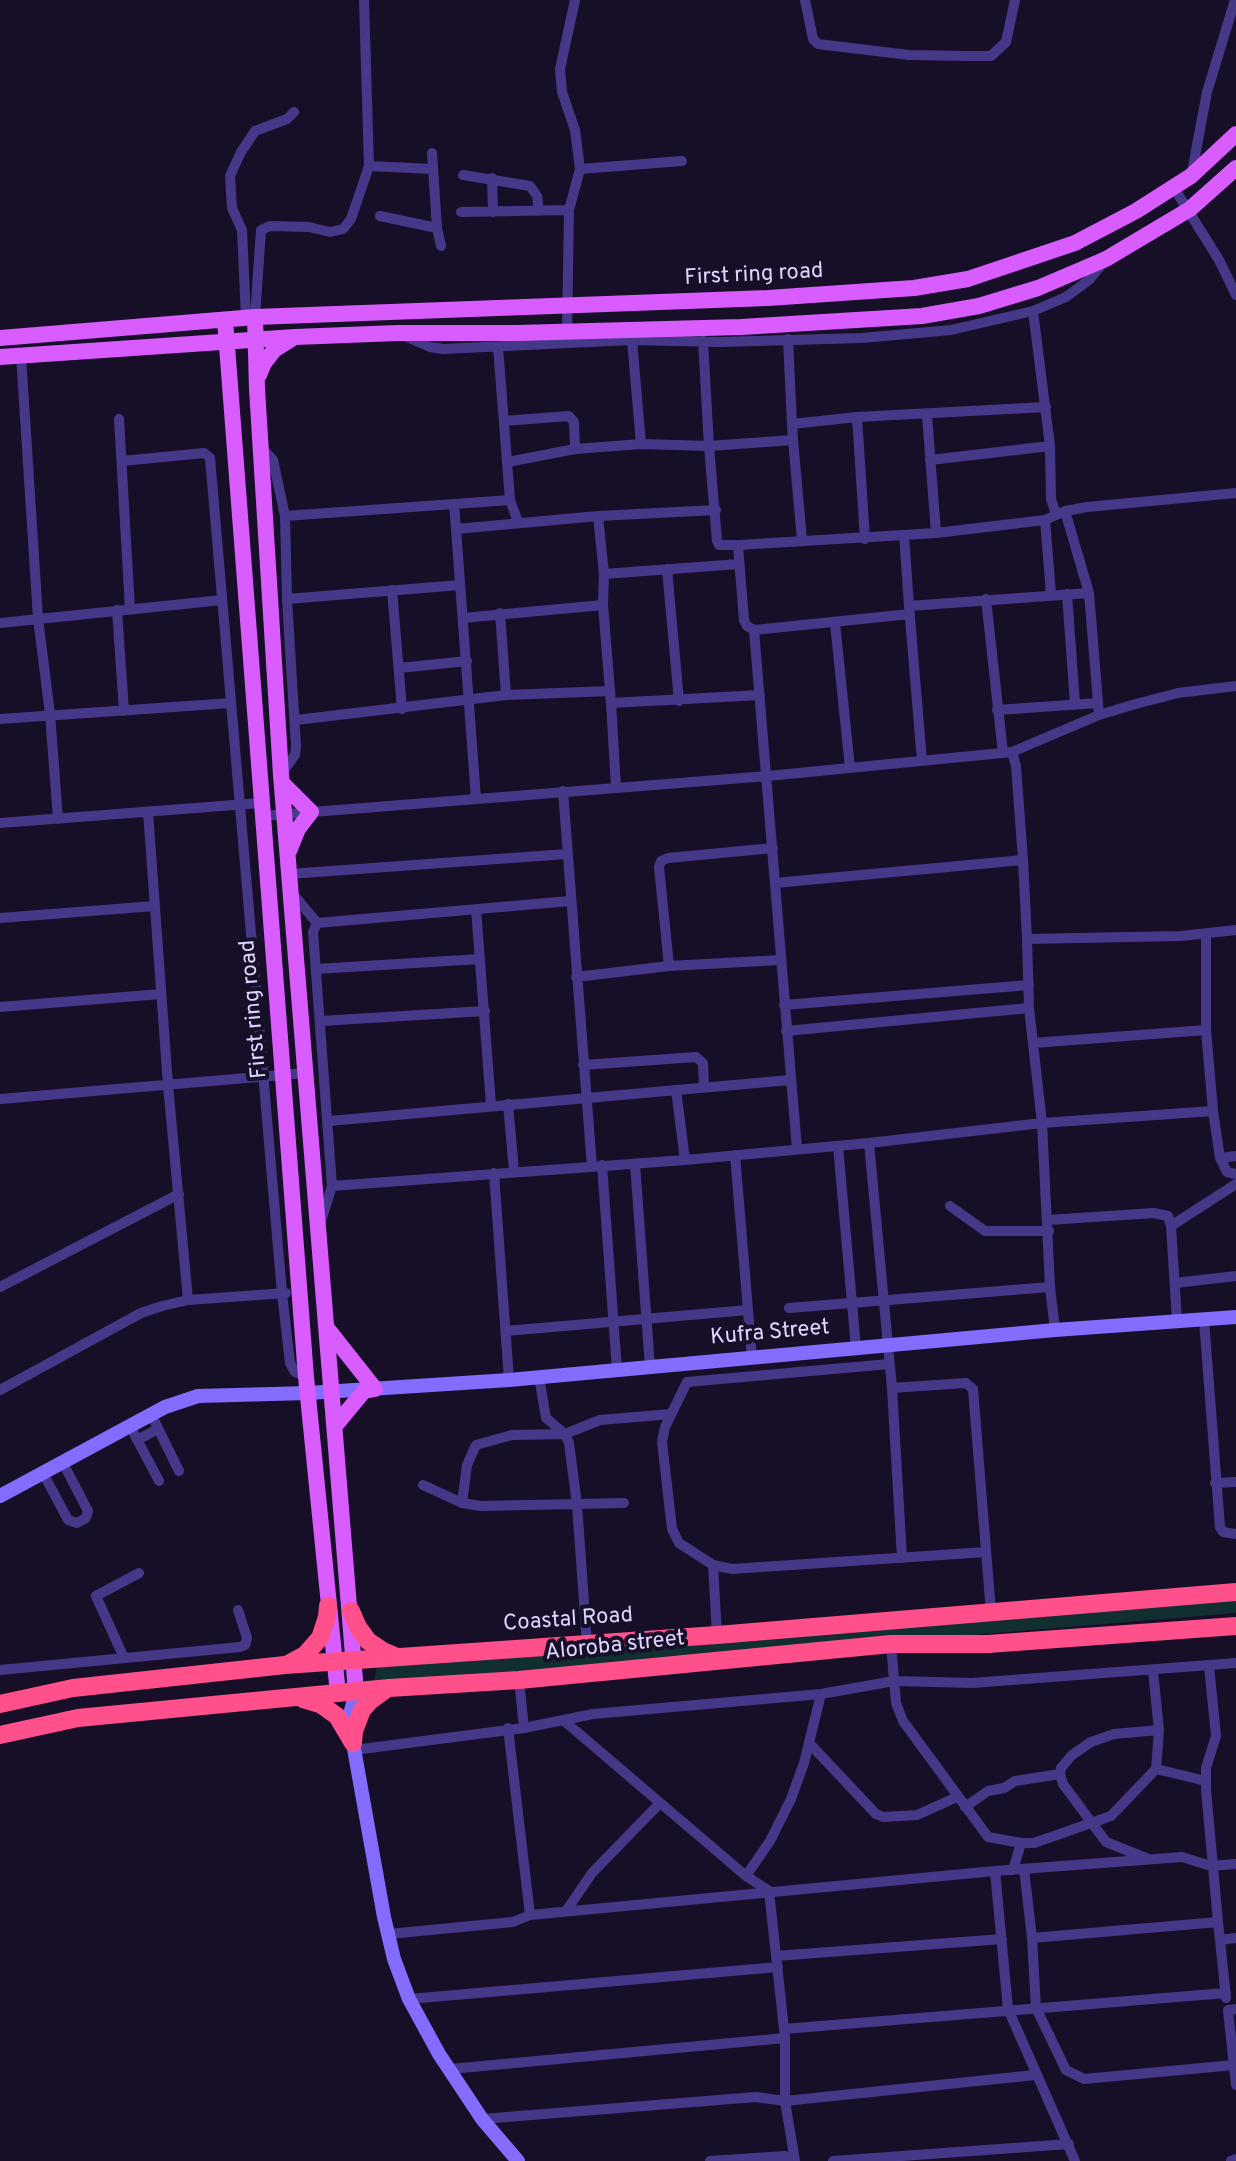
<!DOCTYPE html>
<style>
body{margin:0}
canvas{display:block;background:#160f27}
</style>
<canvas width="1236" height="2161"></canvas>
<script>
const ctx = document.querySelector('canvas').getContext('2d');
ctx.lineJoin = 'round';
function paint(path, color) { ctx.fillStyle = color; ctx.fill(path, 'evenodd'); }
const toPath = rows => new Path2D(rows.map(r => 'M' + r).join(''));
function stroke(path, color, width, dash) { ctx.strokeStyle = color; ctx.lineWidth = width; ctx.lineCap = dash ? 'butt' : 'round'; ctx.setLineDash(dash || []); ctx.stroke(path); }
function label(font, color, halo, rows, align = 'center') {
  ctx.font = font + ' Overpass,sans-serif'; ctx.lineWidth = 8; ctx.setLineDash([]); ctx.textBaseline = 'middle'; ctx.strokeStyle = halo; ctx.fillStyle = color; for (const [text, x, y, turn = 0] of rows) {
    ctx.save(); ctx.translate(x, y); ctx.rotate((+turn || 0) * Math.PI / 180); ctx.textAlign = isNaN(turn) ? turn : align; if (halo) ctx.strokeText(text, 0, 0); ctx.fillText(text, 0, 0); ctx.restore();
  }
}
paint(toPath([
 [1236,1598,1236,1613,527,1672,374,1680,377,1667]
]), '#112e31');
stroke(toPath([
 [805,0,813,39,818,44,909,55,969,56,991,56,1006,42,1015,0],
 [432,153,437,228,441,246],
 [369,166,433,169],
 [580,169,682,161],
 [1192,172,1207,92,1235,0],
 [463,175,530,186,537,196,539,211],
 [492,178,493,212],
 [1174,188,1219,260,1236,295],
 [461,212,569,210],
 [380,216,437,228],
 [1033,311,1050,446,1051,499,1056,514],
 [255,317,261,230,270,226,309,227,330,232,343,229,351,219,369,166,364,0],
 [246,318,242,230,232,208,230,176,241,152,255,131,287,119,294,112],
 [567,332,569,210,580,169,575,130,562,92,560,69,575,0],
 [407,337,430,347,443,349,632,340,720,342,862,338,951,330,1033,311,1066,297,1089,280,1102,264],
 [788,339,792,424],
 [632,340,641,444],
 [498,347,510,500],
 [21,356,38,618,50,714,58,819],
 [927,415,936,533],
 [857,417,865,539],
 [119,419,130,609],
 [504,421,569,416,574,422,575,449],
 [793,440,802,540],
 [261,447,273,460,285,516,287,599,296,746,295,755,282,773],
 [930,460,1050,446],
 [122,461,204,453,210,458,282,1293,290,1363,295,1372,306,1377],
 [508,462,575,449,641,444,709,446,703,341],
 [454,504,510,500,518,522],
 [1065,511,1089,593,1099,715],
 [285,516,454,504,456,529,598,516,716,510],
 [598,516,604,574,739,564],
 [1045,520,1051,594],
 [456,529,476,799],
 [904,535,909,606],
 [738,545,719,545,717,541,709,446,793,440,792,424,857,417,1046,407],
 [667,569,679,701],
 [604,574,603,605,610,691],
 [392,590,402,709],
 [1067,594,1075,704],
 [287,599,460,585],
 [986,599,1003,753],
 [117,610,124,711],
 [500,613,506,695],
 [910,614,754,630,747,626,744,620,738,545,936,533,1045,520,1065,511,1087,507,1236,493],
 [463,618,603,605],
 [0,623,222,600],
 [835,623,850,768],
 [754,630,797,1149],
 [399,668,467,661],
 [997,710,1098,703],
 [0,719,231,703],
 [296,720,506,695,610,691,611,703],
 [1012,752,1099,715,1132,705,1178,693,1236,686],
 [922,761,909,606,1089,593],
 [616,787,611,703,760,695],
 [563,791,592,1167],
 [148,812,168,1085,188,1300],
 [262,816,768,776,1012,752,1016,766,1023,860,1027,939],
 [0,823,260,803],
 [289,874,567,854],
 [775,883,1023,860],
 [293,894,317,923],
 [476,909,491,1105],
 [0,918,155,906],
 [1206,934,1206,1030,1213,1111,1220,1158,1227,1172,1236,1174],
 [669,966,659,867,661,861,668,858,773,848],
 [316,969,480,959],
 [576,977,669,966,780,960],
 [784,1005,1029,985],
 [0,1007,161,994],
 [321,1021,485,1011],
 [786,1031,1029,1008],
 [1033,1043,1206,1030],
 [583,1065,696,1057,703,1063,704,1087],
 [676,1090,685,1160],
 [0,1099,305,1073],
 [508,1104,514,1171],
 [329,1121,790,1080],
 [869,1143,892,1388,902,1558],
 [838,1146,856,1348],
 [735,1155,752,1358],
 [1220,1158,1236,1156],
 [635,1164,650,1367],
 [602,1165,617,1370],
 [494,1173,509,1380],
 [332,1186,685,1160,869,1143,1042,1123,1213,1111],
 [950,1206,985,1231,1049,1231],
 [1048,1220,1154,1213,1168,1216,1171,1226,1177,1321],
 [320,1224,332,1186,313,932,317,923,570,901],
 [1171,1226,1236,1184],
 [1175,1283,1236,1276],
 [0,1287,179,1194],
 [789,1308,1050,1287],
 [1204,1320,1220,1527,1223,1532,1236,1534],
 [1055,1330,1050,1287,1042,1123,1029,1008,1027,939,1181,936,1236,930],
 [506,1331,748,1310],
 [889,1364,687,1382,665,1427,662,1442,672,1529,679,1543,713,1565,732,1569,986,1552],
 [539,1377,546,1418,565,1434,569,1443,577,1505,587,1644],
 [892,1388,966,1383,973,1389,991,1612],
 [0,1390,141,1313,162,1306,188,1300,286,1293],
 [151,1414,179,1471],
 [130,1426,159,1481],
 [137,1440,158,1429],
 [43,1473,68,1520,77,1523,86,1518,88,1511,63,1463],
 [1215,1483,1236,1482],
 [423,1485,462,1503,481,1506,624,1503],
 [462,1503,467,1465,476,1445,512,1435,565,1434,600,1420,671,1414],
 [713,1565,717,1635],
 [891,1644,896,1703,903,1721,988,1837,1021,1843],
 [124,1658,96,1596,139,1573],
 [1209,1666,1216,1736,1206,1768,1206,1790,1218,1922],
 [0,1670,240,1647,245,1645,247,1638,238,1610],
 [519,1680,524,1728],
 [563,1720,746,1876,769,1891,785,2038,785,2101,795,2161],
 [508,1728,530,1915,995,1871,1182,1857,1211,1866,1236,1864],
 [809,1743,876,1814,883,1817,917,1815,957,1797],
 [354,1750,524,1728,593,1714,821,1694,894,1681,972,1683,1236,1663],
 [1156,1769,1206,1781],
 [965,1807,988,1791,1004,1788,1015,1781,1060,1774],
 [1146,1858,1106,1842,1063,1784,1060,1774,1061,1768,1072,1755,1091,1742,1114,1734,1159,1730],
 [1024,1869,1032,1938,1036,2008,1066,2070,1084,2079,1234,2065],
 [1013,1870,1021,1843,1034,1843,1111,1816,1156,1769,1159,1730,1153,1671],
 [995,1871,1008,2009,1075,2161],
 [746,1876,770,1841,791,1799,804,1763,821,1694],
 [566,1911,592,1873,660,1803],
 [389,1934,513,1922,530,1915],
 [1032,1938,1218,1922,1220,1940,1236,1938],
 [1220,1940,1226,1998],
 [776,1956,1002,1939],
 [409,1999,778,1967],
 [1236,2009,1228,2010,1236,2085],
 [784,2029,1226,1993],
 [450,2069,785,2038],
 [482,2119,756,2097,785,2101,1035,2075],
 [710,2161,785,2156,792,2161],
 [833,2161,1069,2144],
 [1231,2161,1236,2159]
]), '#463888', 10);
stroke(toPath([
 [0,1496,165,1407,198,1396,308,1393,509,1380,1055,1330,1236,1317],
 [356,1692,350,1714,353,1743,384,1917,394,1959,409,1999,439,2054,482,2119,518,2161]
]), '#846cff', 14);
stroke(toPath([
 [255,317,257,389,281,775,356,1692],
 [225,320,306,1377,338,1694],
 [0,338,255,317,768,298,914,288,968,279,1075,243,1136,211,1191,176,1236,134],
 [0,357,295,337,398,333,517,333,741,327,922,316,979,306,1038,288,1106,259,1190,209,1236,168],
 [259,375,264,363,274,350,293,338],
 [283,784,311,812,298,829,289,851],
 [326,1327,375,1389,364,1391,335,1426]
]), '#d95cff', 16);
stroke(toPath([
 [351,1611,358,1627,368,1641,383,1651,397,1657],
 [290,1663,305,1655,320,1638,327,1617,328,1606],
 [303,1699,320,1704,337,1716,353,1743],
 [0,1704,73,1688,285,1665,717,1635,1236,1592],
 [0,1735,78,1718,389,1688,519,1680,891,1644,988,1644,1236,1626],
 [353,1743,354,1731,362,1710,370,1701,385,1690]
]), '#ff508b', 18);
label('22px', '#e0d5ff', '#160f27', [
 ["First ring road",754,276,-3],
 ["First ring road",255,1009,-95],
 ["Kufra Street",770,1334,-5],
 ["Coastal Road",568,1621,-4],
 ["Aloroba street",615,1647,-6]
]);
</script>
